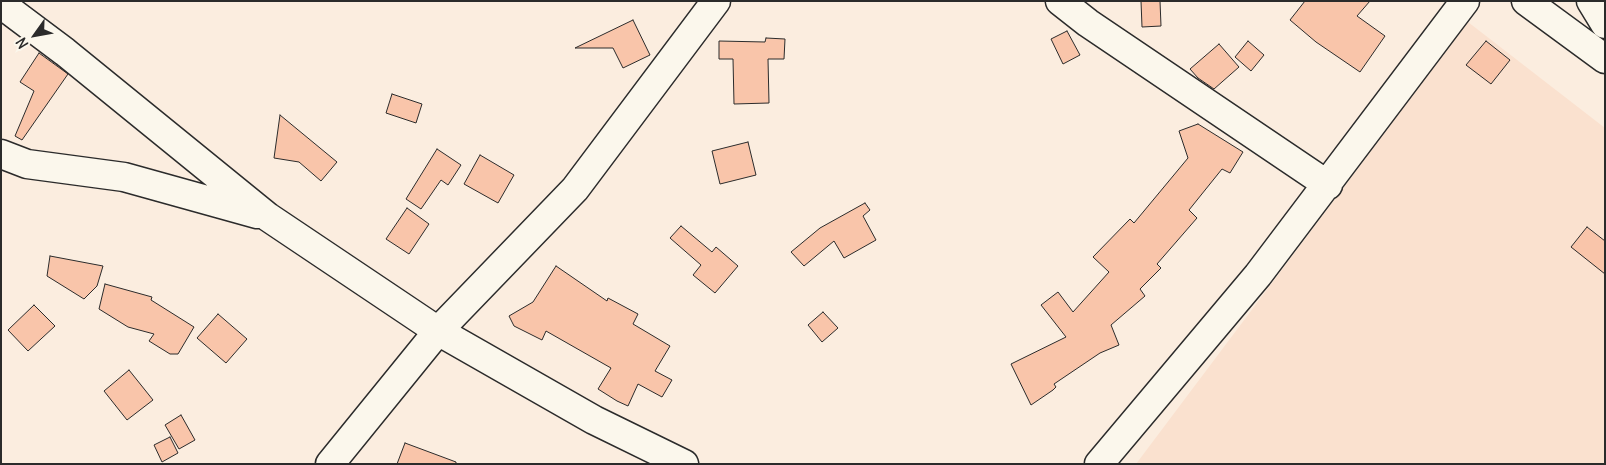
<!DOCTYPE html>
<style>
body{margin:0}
#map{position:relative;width:1606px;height:465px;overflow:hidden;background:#fbeddf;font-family:Delius,sans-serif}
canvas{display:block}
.frame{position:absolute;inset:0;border:2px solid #2b2b2b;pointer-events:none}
.north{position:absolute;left:10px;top:10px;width:50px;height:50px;-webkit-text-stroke:4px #fbf7ec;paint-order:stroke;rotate:238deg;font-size:14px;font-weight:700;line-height:20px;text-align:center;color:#2b2b2b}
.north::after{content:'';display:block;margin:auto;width:18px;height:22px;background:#2b2b2b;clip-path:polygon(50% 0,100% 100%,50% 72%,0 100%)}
</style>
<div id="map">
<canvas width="1606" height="465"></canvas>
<div class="frame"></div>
<div class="north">N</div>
</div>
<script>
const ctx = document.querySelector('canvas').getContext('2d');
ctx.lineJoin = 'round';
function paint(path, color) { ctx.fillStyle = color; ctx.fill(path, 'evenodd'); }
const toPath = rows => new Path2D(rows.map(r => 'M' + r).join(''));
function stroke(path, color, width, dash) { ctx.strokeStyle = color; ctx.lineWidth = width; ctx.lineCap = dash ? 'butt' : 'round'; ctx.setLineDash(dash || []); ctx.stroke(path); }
paint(toPath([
 [1468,22,1605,128,1605,464,1136,464]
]), '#fae1cf');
const building = toPath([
 [1141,1,1160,1,1161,26,1142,27,1141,1],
 [1305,1,1370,1,1357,16,1385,36,1360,72,1316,42,1290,20,1305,1],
 [633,20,650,55,623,68,613,48,575,48,633,20],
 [1067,31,1080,55,1063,64,1051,39,1067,31],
 [766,38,785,39,784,59,768,59,769,103,734,104,733,59,719,59,719,41,765,42,766,38],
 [1248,41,1264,55,1251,71,1235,57,1248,41],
 [1486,41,1510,60,1491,84,1466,65,1486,41],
 [1219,44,1239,67,1214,89,1198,78,1190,69,1219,44],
 [39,53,68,74,22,140,15,136,34,91,20,82,39,53],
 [392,94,422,104,416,123,386,113,392,94],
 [280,115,337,162,321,181,299,162,274,158,280,115],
 [1198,124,1243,152,1230,173,1222,169,1189,210,1197,218,1157,264,1161,268,1140,289,1145,296,1111,325,1119,345,1100,353,1054,384,1056,387,1053,390,1031,405,1011,364,1066,337,1041,305,1058,292,1073,312,1109,272,1093,257,1130,219,1134,223,1188,158,1179,131,1198,124],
 [748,142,756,175,720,184,712,151,748,142],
 [437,149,461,165,448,185,441,180,421,209,406,199,437,149],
 [480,155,514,175,498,203,464,184,480,155],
 [865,203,870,210,863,216,876,240,844,258,834,241,804,266,791,252,820,228,865,203],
 [407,208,429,224,409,254,386,239,407,208],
 [681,226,712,252,716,247,738,266,715,293,693,275,701,265,670,238,681,226],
 [1587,227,1605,241,1605,274,1571,247,1587,227],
 [50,256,103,266,97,286,84,299,47,276,50,256],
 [556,266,607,301,608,298,638,314,633,324,670,346,655,371,672,380,662,397,638,384,628,406,617,401,598,389,611,368,546,331,542,340,514,326,509,316,533,302,556,266],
 [105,284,152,297,151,300,194,327,178,354,170,354,149,341,154,334,128,327,99,309,105,284],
 [34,305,55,326,28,351,8,330,34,305],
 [823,312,838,328,822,342,808,325,823,312],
 [218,314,247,339,226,363,197,338,218,314],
 [129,370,153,400,127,420,104,391,129,370],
 [181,415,195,440,179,449,165,425,181,415],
 [170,437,178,453,162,462,154,445,170,437],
 [405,443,456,462,456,464,397,464,405,443]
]);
paint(building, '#f9c5aa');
stroke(building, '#2b2b2b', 1);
const minor = toPath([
 [1060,1,1088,23,1328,185],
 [1526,1,1605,59],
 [1591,1,1605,24],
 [1,4,65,52,268,217,438,331,594,420,684,464],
 [1,154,27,164,124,177,257,214],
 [330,464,438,331,575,189,716,1],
 [1099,464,1258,275,1465,1]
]);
stroke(minor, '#2b2b2b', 31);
stroke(minor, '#fbf7ec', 28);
</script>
